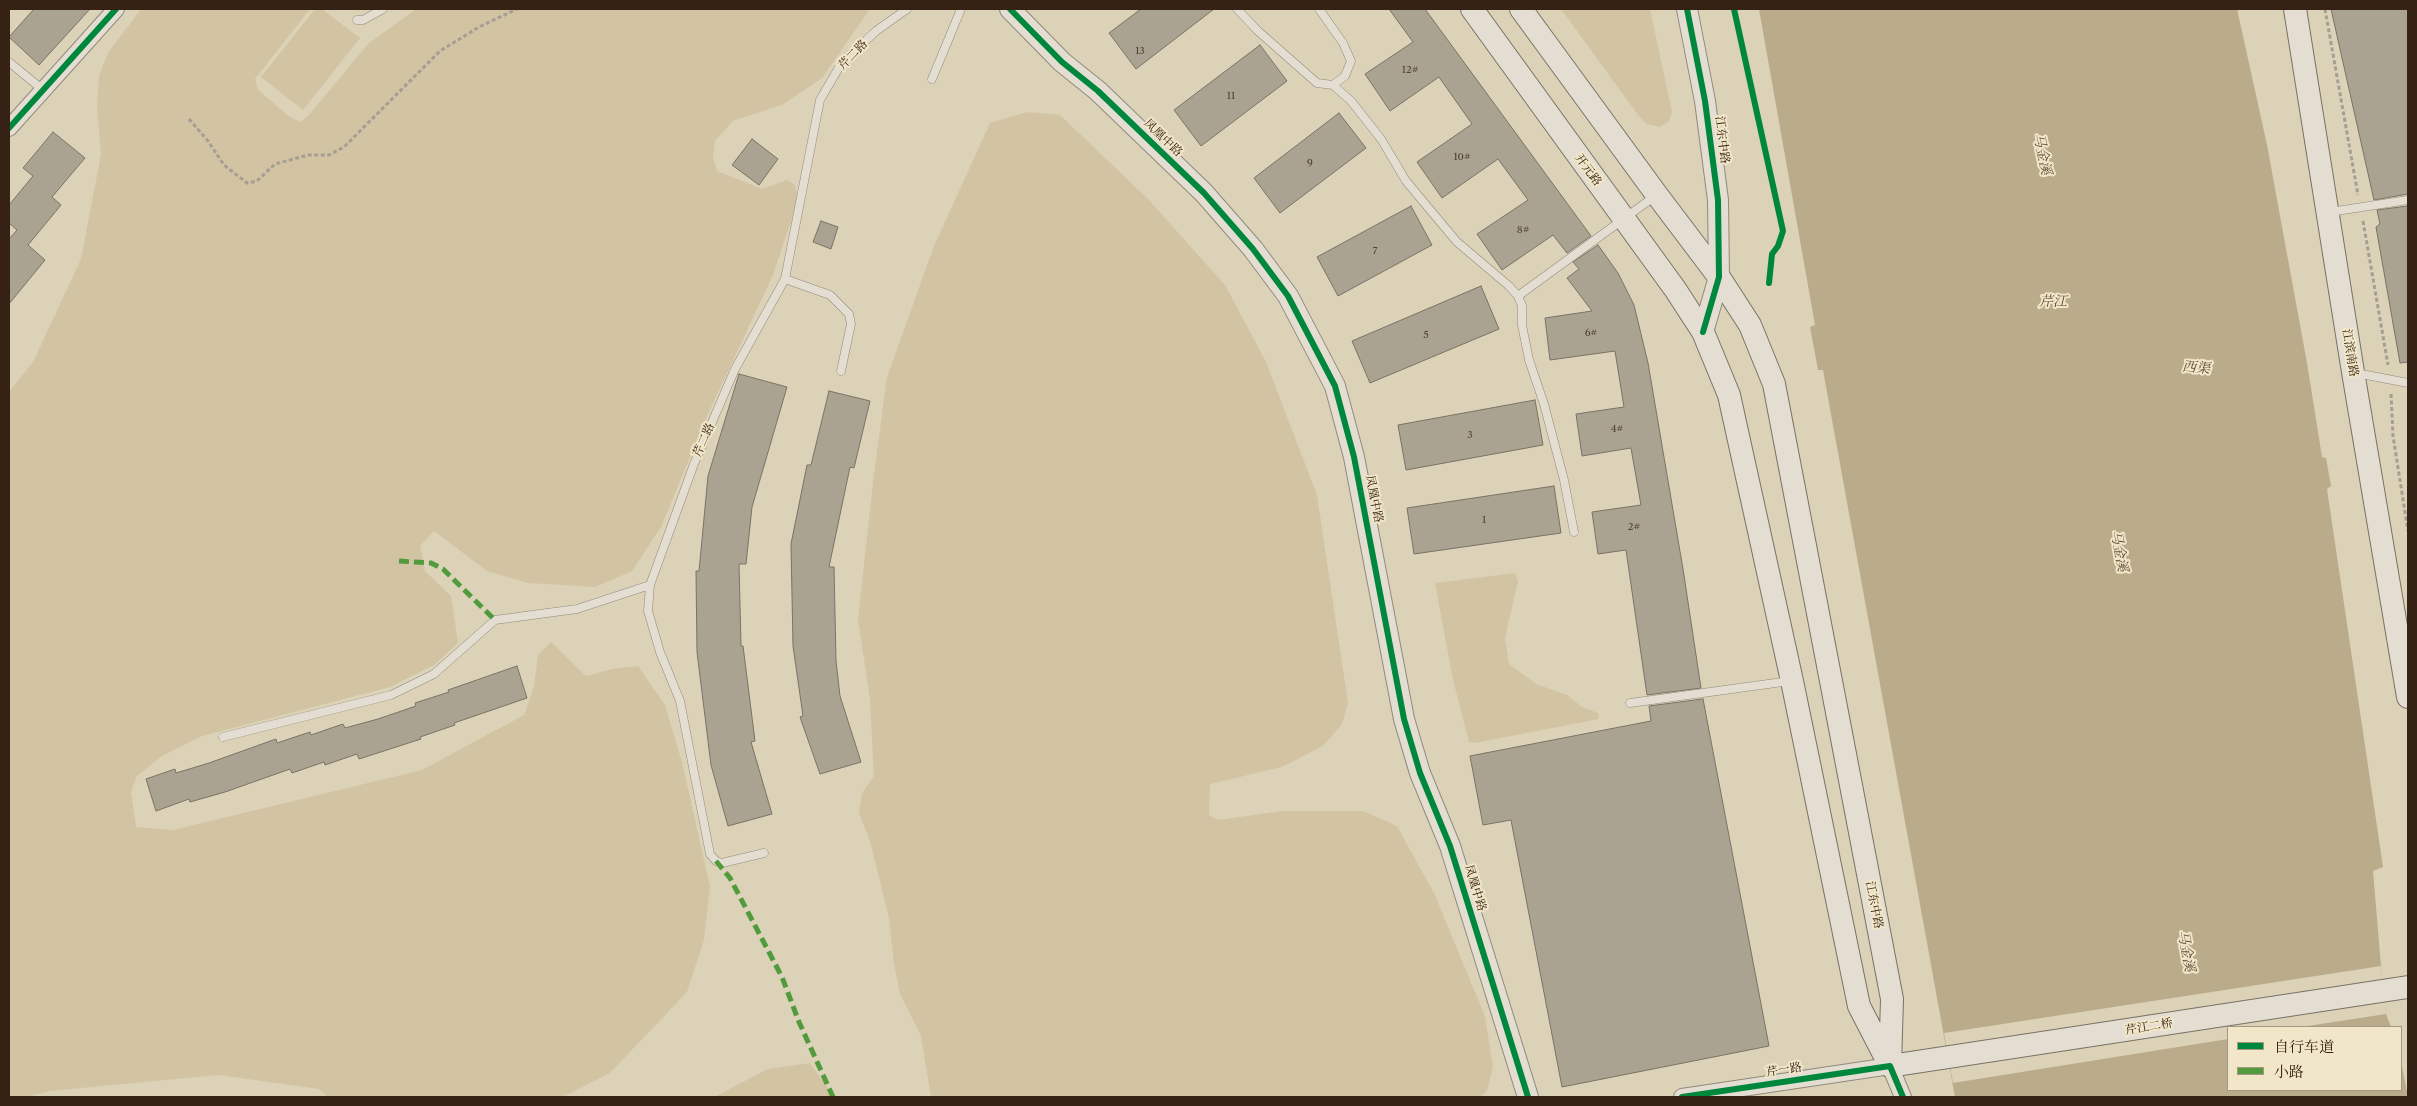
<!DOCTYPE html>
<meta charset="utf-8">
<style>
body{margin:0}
#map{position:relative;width:2417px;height:1106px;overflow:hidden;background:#dbd2b8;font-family:"Libre Caslon Text","Noto Serif SC",serif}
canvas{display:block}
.frame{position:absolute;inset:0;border:10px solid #362215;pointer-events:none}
.legend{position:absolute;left:2227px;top:1026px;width:175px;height:65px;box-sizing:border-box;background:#f1e6c8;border:1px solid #a69880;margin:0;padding:6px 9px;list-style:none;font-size:15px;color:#362215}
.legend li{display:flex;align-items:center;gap:10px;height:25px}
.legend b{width:25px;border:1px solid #a69880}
</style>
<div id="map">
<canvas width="2417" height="1106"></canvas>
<div class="frame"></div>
<ul class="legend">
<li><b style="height:6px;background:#00873e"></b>自行车道</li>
<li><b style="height:6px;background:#519b3d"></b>小路</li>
</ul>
</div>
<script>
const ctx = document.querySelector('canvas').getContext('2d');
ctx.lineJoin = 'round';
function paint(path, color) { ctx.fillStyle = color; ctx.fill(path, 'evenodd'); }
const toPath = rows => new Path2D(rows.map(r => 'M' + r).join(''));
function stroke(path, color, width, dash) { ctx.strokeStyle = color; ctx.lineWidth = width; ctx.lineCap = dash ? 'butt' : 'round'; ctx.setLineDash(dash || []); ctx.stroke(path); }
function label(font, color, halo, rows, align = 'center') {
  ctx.font = font + ' "Libre Caslon Text","Noto Serif SC",serif'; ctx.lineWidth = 4; ctx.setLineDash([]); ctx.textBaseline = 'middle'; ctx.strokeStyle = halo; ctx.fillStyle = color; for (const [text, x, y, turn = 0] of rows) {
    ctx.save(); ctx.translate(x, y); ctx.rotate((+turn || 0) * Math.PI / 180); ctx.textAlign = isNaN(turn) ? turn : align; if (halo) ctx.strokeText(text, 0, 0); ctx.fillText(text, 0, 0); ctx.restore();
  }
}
paint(toPath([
 [141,9,310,9,255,79,258,90,290,117,300,122,309,115,368,44,416,9,870,9,822,78,782,105,733,121,715,141,713,157,717,171,762,189,787,180,795,185,798,200,773,275,707,416,661,527,632,571,595,587,528,583,487,571,434,531,420,546,425,571,451,596,458,643,434,665,390,687,202,736,162,756,137,776,131,792,136,827,173,830,422,770,524,715,534,687,538,655,551,642,586,676,612,669,638,666,665,705,682,762,710,887,704,940,687,992,610,1073,563,1097,328,1097,319,1089,218,1075,50,1091,27,1097,9,1097,9,392,33,362,81,259,101,154,97,107,99,76,108,53],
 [315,9,322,9,360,38,303,110,261,77],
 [1561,9,1650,9,1672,112,1668,122,1660,127,1647,124,1638,115],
 [1027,112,1060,115,1149,200,1225,285,1266,362,1317,495,1348,703,1342,724,1323,746,1282,767,1210,784,1209,815,1218,820,1282,811,1363,811,1397,826,1434,893,1485,1016,1493,1067,1487,1091,1480,1097,931,1097,921,1036,900,994,894,964,889,918,870,841,859,813,862,793,874,776,870,699,858,619,874,474,887,377,934,246,990,123],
 [1515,573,1518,581,1505,638,1509,664,1536,684,1567,695,1582,707,1598,713,1599,719,1475,743,1469,742,1453,680,1435,583],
 [810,1063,831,1093,831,1097,714,1097,768,1069]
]), '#d2c4a3');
paint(toPath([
 [1759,9,2237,9,2267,145,2307,363,2322,457,2326,458,2331,486,2327,489,2383,867,2373,871,2381,966,2386,1014,2391,1027,2228,1027,2228,1090,2401,1090,2401,1061,2408,1097,1955,1097,1823,370,1818,370,1810,327,1815,325]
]), '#baab8a');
paint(toPath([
 [2381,966,2386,1014,2301,1027,2228,1027,2228,1039,1953,1083,1944,1033]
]), '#dbd2b8');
const building = toPath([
 [34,9,90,9,39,65,9,37,34,9],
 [1141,9,1214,9,1136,69,1109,33,1141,9],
 [1389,9,1425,9,1591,236,1567,253,1553,235,1502,270,1477,234,1528,200,1498,159,1442,198,1417,162,1472,124,1439,77,1390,111,1365,74,1413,42,1389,9],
 [2331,9,2408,9,2408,194,2374,200,2331,9],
 [1260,45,1287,81,1201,146,1174,110,1260,45],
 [1339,113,1366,148,1280,213,1254,178,1339,113],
 [53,132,85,158,52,197,61,205,28,245,45,260,9,304,9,239,17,230,9,223,9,205,33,176,23,168,53,132],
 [752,139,778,159,759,185,732,165,752,139],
 [1411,206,1432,245,1338,296,1317,257,1411,206],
 [2408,206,2408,362,2400,363,2376,227,2380,224,2377,210,2408,206],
 [821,221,838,227,831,249,813,242,821,221],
 [1598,245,1618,273,1634,305,1648,363,1683,569,1701,688,1647,695,1626,550,1598,554,1592,512,1641,505,1631,448,1582,456,1576,414,1624,407,1615,351,1550,360,1545,318,1592,311,1567,278,1579,269,1573,262,1598,245],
 [1481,286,1499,329,1370,383,1352,341,1481,286],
 [739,374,787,387,752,507,746,564,739,564,741,646,743,646,755,741,751,742,772,814,728,826,711,765,697,652,696,571,699,571,708,476,739,374],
 [829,391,870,401,854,468,850,467,829,567,834,567,836,661,840,696,861,762,820,774,800,717,803,716,793,646,791,544,807,465,811,465,829,391],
 [1535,400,1543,445,1406,470,1398,425,1535,400],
 [1554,486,1561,533,1414,554,1407,508,1554,486],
 [517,666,527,698,454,723,455,725,420,737,421,739,359,759,357,754,325,765,324,762,292,773,290,769,225,792,190,802,189,799,156,811,146,779,175,769,176,773,209,763,276,739,277,743,310,732,311,735,343,724,345,728,378,719,416,706,415,703,449,692,448,690,517,666],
 [1703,699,1769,1046,1562,1087,1511,820,1483,825,1470,756,1651,721,1649,706,1703,699]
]);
paint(building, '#aba392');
stroke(building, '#7a7264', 1);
const service = toPath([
 [1237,9,1258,31,1317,83,1333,85,1345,76,1351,61,1343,43,1319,9],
 [357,20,363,20,383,9],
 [9,62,43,90],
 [932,79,961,9],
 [1333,85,1351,101,1381,139,1406,181,1457,242,1509,286,1518,296,1522,306,1522,325,1529,360,1544,404,1564,480,1574,532],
 [2330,212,2408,200],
 [785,279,830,295,849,314,851,324,841,371],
 [1518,296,1655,196],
 [2356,373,2408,383],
 [1630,703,1790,681],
 [223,737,391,695,434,674,495,620,577,609,650,585],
 [764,853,722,863,716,861,710,854,680,701,660,652,648,611,650,585,694,464,735,369,785,279,820,100,841,64,876,31,907,9]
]);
const minor = toPath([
 [9,128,116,9],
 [1682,1097,1890,1066,1903,1097]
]);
const tertiary = toPath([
 [1010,9,1062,62,1098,91,1204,193,1253,249,1288,296,1335,386,1354,457,1404,719,1420,773,1450,846,1528,1097],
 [1687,9,1705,101,1718,200,1719,277,1703,332]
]);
const secondary = toPath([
 [1472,9,1675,289,1703,332,1729,395,1792,681,1859,1006,1890,1066],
 [1521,9,1657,195,1719,277,1750,325,1774,384,1892,999,1890,1065],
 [2295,9,2353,372,2408,697],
 [1890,1066,2408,987]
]);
stroke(service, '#928a7a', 9);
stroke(minor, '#928a7a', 18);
stroke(tertiary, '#928a7a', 22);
stroke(secondary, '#7a7264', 24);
stroke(toPath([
 [2325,9,2358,195],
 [189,119,208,141,224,165,247,183,257,181,275,164,308,155,329,155,344,147,440,51,479,27,517,9],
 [2363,221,2388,365],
 [2391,394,2393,436,2408,531]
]), '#a49e93', 3, [4, 2.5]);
stroke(service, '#e3ded1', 8);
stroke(minor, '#e3ded1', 16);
stroke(tertiary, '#e3ded1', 20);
stroke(secondary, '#e3ded1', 22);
stroke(toPath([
 [399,561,431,563,443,569,495,620],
 [716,861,730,878,782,977,799,1022,833,1097]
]), '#519b3d', 5, [10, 5]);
stroke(toPath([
 [1010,9,1062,62,1098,91,1204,193,1253,249,1288,296,1335,386,1354,457,1404,719,1420,773,1450,846,1528,1097],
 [1687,9,1705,101,1718,200,1719,277,1703,332],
 [1734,9,1783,231,1778,246,1772,254,1769,283],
 [9,128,116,9],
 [1682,1097,1890,1066,1903,1097]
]), '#00873e', 6);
label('10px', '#534234', null, [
 ["13",1140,51],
 ["12#",1410,70],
 ["11",1231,96],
 ["10#",1462,157],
 ["9",1310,163],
 ["8#",1523,230],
 ["7",1375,251],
 ["6#",1591,333],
 ["5",1426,335],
 ["4#",1617,429],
 ["3",1470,435],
 ["1",1484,520],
 ["2#",1634,527]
]);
label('12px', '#362215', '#f1e6c8', [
 ["芹二路",853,55,-46],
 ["凤凰中路",1163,138,44],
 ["江东中路",1722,140,83],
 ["开元路",1588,170,54],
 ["江滨南路",2350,353,81],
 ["芹二路",704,440,-66],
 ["凤凰中路",1374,499,79],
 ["凤凰中路",1475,888,73],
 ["江东中路",1874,905,79],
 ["芹江二桥",2149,1027,-9],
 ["芹一路",1784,1070,-9]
]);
label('italic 14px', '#5f4c37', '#f1e6c8', [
 ["马金溪",2042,154,78],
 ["芹江",2053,302],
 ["西渠",2196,368,5],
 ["马金溪",2119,551,80],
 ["马金溪",2186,951,80]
]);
</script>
